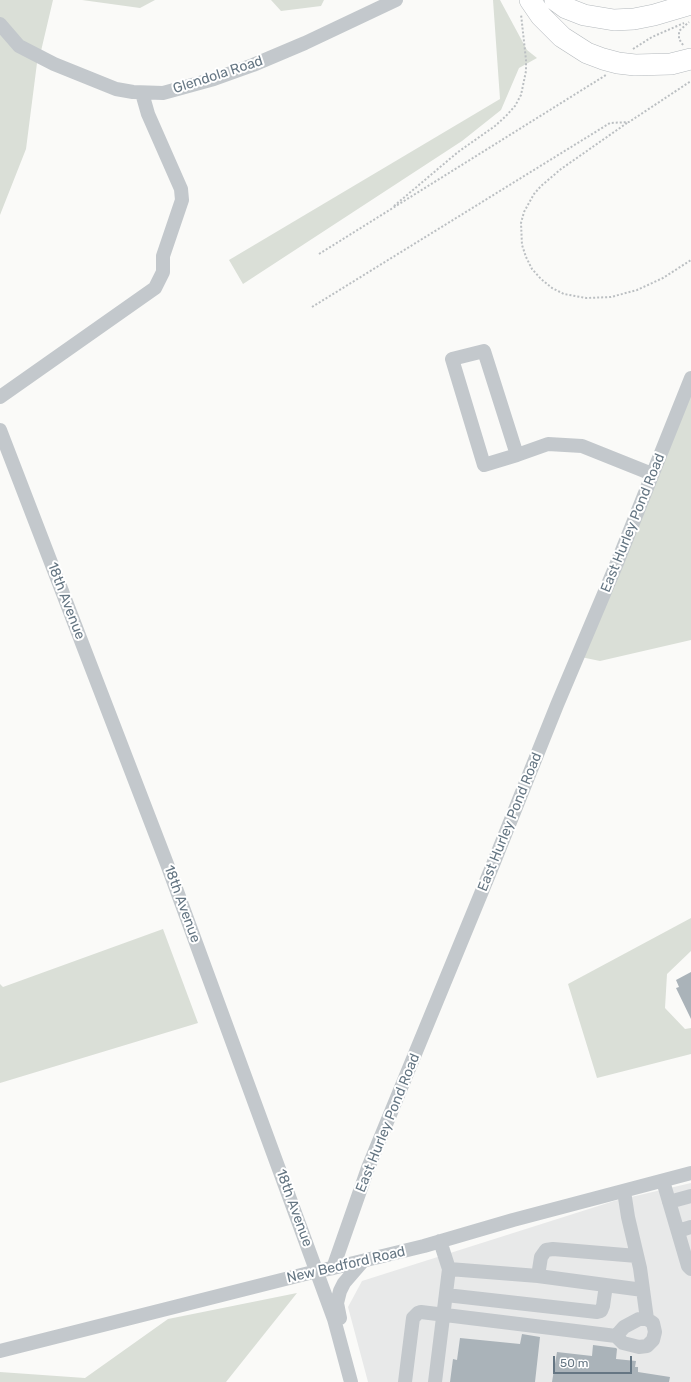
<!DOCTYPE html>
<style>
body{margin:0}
#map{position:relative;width:691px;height:1382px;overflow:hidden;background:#fafaf8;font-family:Rubik,sans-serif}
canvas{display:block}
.scale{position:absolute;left:553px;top:1356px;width:79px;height:18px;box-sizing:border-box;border:2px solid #657683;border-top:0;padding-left:5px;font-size:12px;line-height:14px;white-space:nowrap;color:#657683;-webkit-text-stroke:3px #fff;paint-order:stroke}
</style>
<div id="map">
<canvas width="691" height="1382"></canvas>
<div class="scale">50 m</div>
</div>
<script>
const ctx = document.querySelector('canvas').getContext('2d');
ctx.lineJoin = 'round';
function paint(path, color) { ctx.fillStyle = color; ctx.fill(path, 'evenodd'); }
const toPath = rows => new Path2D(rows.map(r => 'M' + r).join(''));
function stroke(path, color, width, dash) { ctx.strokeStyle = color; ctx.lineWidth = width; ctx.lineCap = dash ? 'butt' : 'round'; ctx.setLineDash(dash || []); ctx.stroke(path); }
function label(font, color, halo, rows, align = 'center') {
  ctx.font = font + ' Rubik,sans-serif'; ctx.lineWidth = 4; ctx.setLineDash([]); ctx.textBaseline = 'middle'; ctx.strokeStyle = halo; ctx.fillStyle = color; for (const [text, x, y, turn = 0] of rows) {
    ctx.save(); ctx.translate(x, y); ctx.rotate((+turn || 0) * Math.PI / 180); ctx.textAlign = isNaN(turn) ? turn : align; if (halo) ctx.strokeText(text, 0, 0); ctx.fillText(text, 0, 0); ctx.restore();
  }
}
paint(toPath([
 [691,1183,691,1382,368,1382,348,1307,362,1281,614,1201]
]), '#e8e9e9');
paint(toPath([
 [0,0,53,0,41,51,37,63,26,149,0,215],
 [82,0,155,0,140,8],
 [271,0,324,0,321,6,281,11],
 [493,0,500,0,527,50,537,58,519,68,501,110,462,141,243,284,229,260,500,99],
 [691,372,691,640,600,661,576,656],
 [691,918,691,951,667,974,665,1008,685,1029,691,1028,691,1054,597,1078,568,984],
 [163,929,198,1023,0,1083,0,984,3,987],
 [297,1293,226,1382,0,1382,0,1372,85,1378,168,1319]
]), '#dadfd7');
paint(toPath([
 [691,972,691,1019,676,988,679,987,676,980],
 [522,1334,540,1337,535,1382,450,1382,453,1359,457,1360,460,1338,520,1344],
 [593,1345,616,1348,617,1349,616,1359,636,1361,635,1367,638,1367,638,1372,670,1377,669,1382,552,1382,557,1352,592,1356]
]), '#aab3b9');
const highway = toPath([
 [530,0,541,16,562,37,587,53,603,59,618,63,635,65,671,64,691,59],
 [555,0,566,8,584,15,614,20,634,19,654,15,691,4]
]);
stroke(highway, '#b4b9bd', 22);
stroke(toPath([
 [683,45,679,39,679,31,689,22],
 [633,49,652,37,684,23],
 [627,123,561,169,541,186,534,194,524,212,521,223,522,245,526,257,532,269,541,279,552,288,564,294,586,298,611,297,637,290,663,278,691,260],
 [394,206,458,152,495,126,506,116,515,106,521,95,526,71,526,60,521,14],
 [319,254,606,75],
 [312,307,610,123,629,122,691,81]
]), '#bbbfc2', 2, [2, 2]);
stroke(toPath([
 [0,24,19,46,54,64,116,89,133,92,163,93,214,79,253,65,305,43,396,0],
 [0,397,155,288,163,272,163,256,182,200,181,189,148,114,142,93],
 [0,430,167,864,334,1319,351,1382],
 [517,455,484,351,452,359,484,465,517,455,548,444,582,446,652,474],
 [663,1181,688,1266,691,1269],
 [624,1191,628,1217,640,1268,647,1319],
 [669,1202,691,1196],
 [678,1231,691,1227],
 [637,1256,553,1249,546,1250,541,1257,538,1276,643,1290],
 [333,1268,368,1168,492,867,557,705,617,563,691,378],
 [449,1269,538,1276],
 [446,1295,597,1312,601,1311,603,1306,606,1285],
 [340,1318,337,1303,340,1291,344,1283,363,1261],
 [0,1351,317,1271,333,1268,424,1246,513,1220,691,1173],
 [405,1382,413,1318,418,1313,421,1312,616,1336,623,1343,639,1347,647,1346,653,1340,655,1332,653,1323,647,1319,639,1319,624,1327,616,1336],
 [435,1382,449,1269,440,1241]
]), '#c3c8cc', 14);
stroke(highway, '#fff', 21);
label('14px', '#657683', '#fff', [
 ["Glendola Road",218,75,-18],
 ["East Hurley Pond Road",633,523,-68],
 ["18th Avenue",66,601,69],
 ["East Hurley Pond Road",510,822,-68],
 ["18th Avenue",182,904,70],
 ["East Hurley Pond Road",388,1123,-68],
 ["18th Avenue",294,1208,70],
 ["New Bedford Road",346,1265,-13]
]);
</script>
